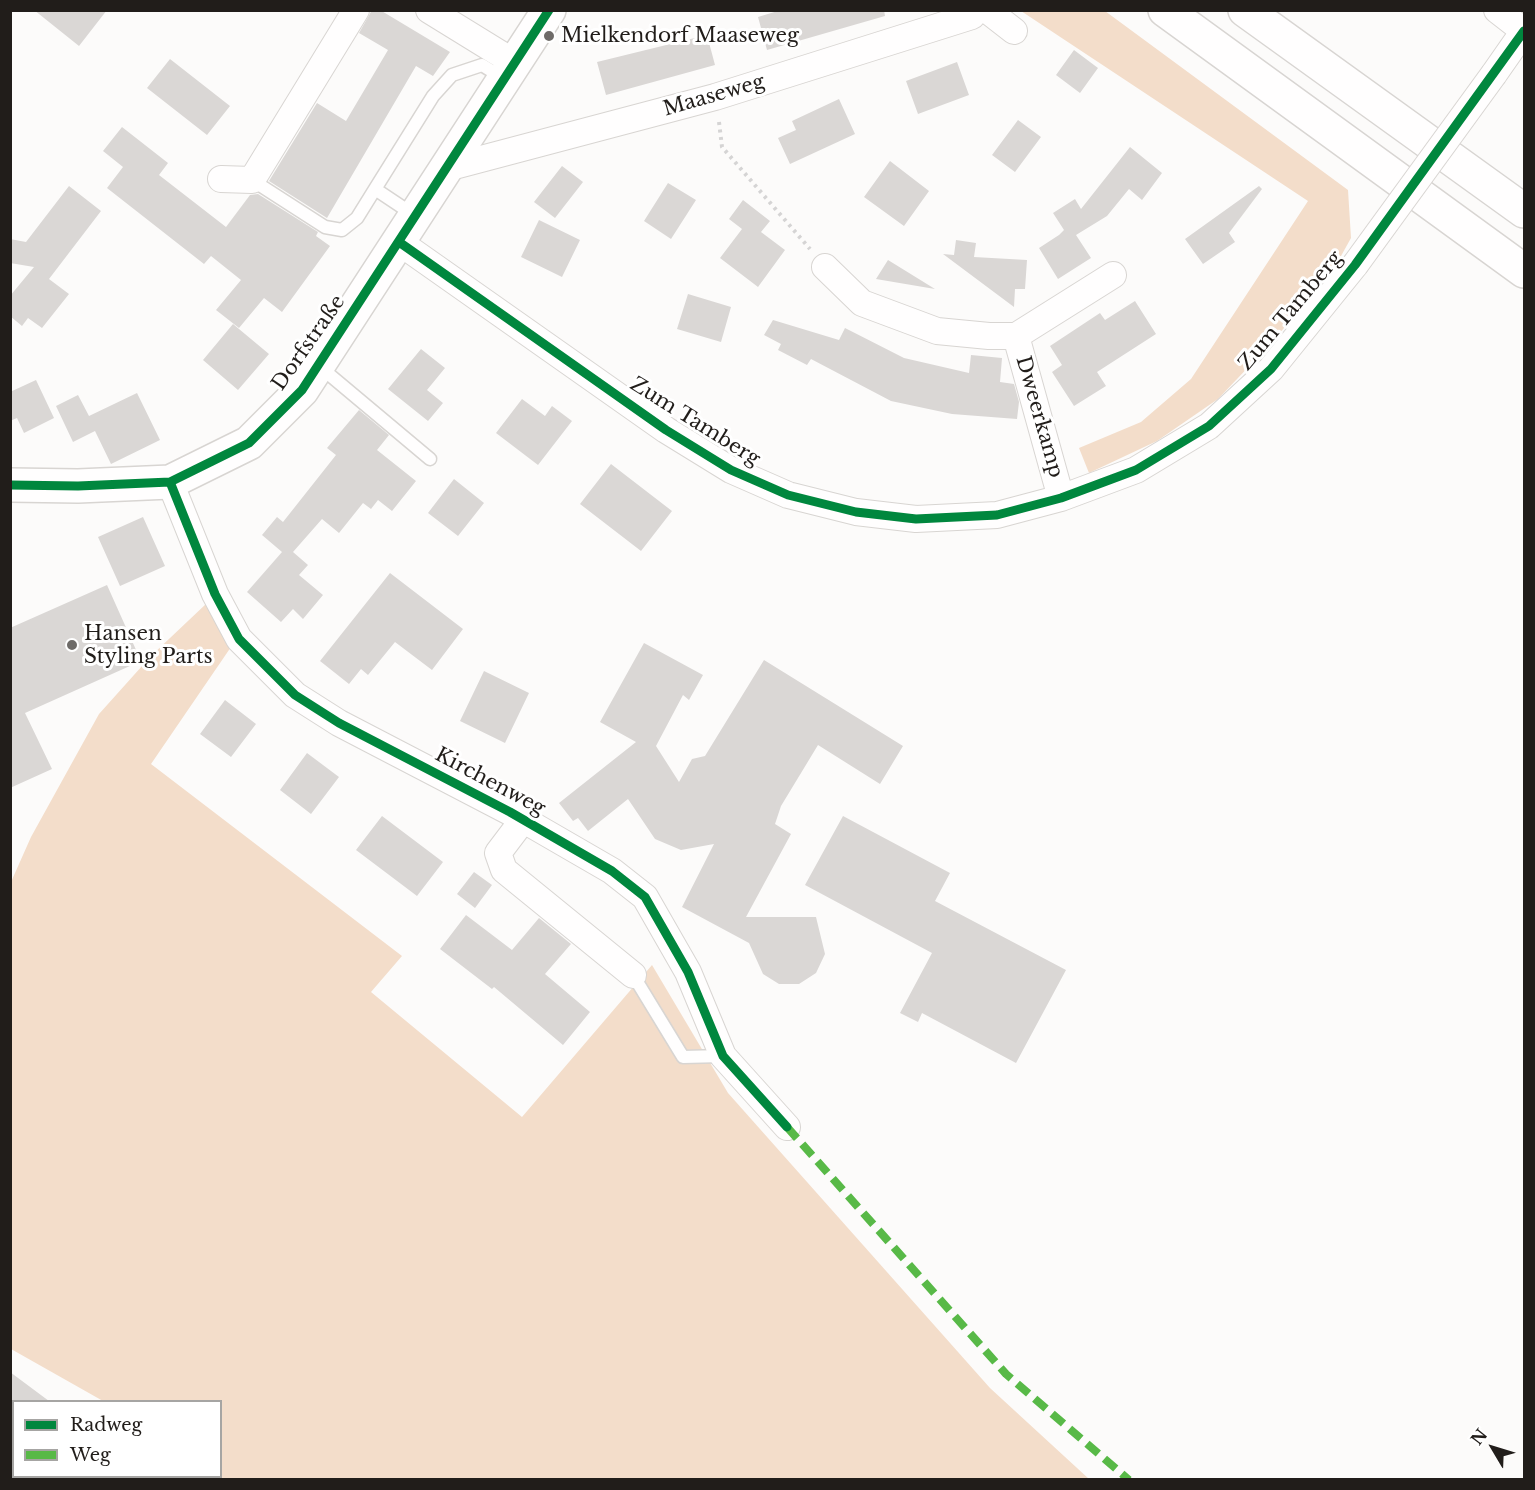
<!DOCTYPE html>
<meta charset="utf-8">
<style>
body{margin:0}
#map{position:relative;width:1535px;height:1490px;overflow:hidden;background:#fcfbfa;font-family:"Libre Baskerville",serif}
canvas{display:block}
.frame{position:absolute;inset:0;border:12px solid #211d1a;pointer-events:none}
.legend{position:absolute;left:12px;top:1400px;width:210px;height:78px;box-sizing:border-box;background:#fff;border:2px solid #a6a5a3;margin:0;padding:8px 10px;list-style:none;font-size:18px;color:#211d1a}
.legend li{display:flex;align-items:center;gap:12px;height:30px}
.legend b{width:30px;border:2px solid #a6a5a3}
.north{position:absolute;left:1463px;top:1418px;width:60px;height:60px;-webkit-text-stroke:4px #fff;paint-order:stroke;rotate:308deg;font-size:16px;font-weight:700;line-height:24px;text-align:center;color:#211d1a}
.north::after{content:'';display:block;margin:auto;width:21px;height:27px;background:#211d1a;clip-path:polygon(50% 0,100% 100%,50% 72%,0 100%)}
</style>
<div id="map">
<canvas width="1535" height="1490"></canvas>
<div class="frame"></div>
<ul class="legend">
<li><b style="height:8px;background:#00873e"></b>Radweg</li>
<li><b style="height:8px;background:#58b947"></b>Weg</li>
</ul>
<div class="north">N</div>
</div>
<script>
const ctx = document.querySelector('canvas').getContext('2d');
ctx.lineJoin = 'round';
function paint(path, color) { ctx.fillStyle = color; ctx.fill(path, 'evenodd'); }
const toPath = rows => new Path2D(rows.map(r => 'M' + r).join(''));
function stroke(path, color, width, dash) { ctx.strokeStyle = color; ctx.lineWidth = width; ctx.lineCap = dash ? 'butt' : 'round'; ctx.setLineDash(dash || []); ctx.stroke(path); }
function label(font, color, halo, rows, align = 'center') {
  ctx.font = font + ' "Libre Baskerville",serif'; ctx.lineWidth = 6; ctx.setLineDash([]); ctx.textBaseline = 'middle'; ctx.strokeStyle = halo; ctx.fillStyle = color; for (const [text, x, y, turn = 0] of rows) {
    ctx.save(); ctx.translate(x, y); ctx.rotate((+turn || 0) * Math.PI / 180); ctx.textAlign = isNaN(turn) ? turn : align; if (halo) ctx.strokeText(text, 0, 0); ctx.fillText(text, 0, 0); ctx.restore();
  }
}
paint(toPath([
 [1021,11,1105,11,1348,190,1351,238,1341,256,1276,338,1218,399,1157,441,1089,473,1079,448,1141,422,1191,379,1308,201],
 [207,603,231,647,151,764,402,956,371,992,522,1117,652,965,728,1093,990,1388,1089,1479,163,1479,164,1477,220,1476,220,1402,103,1401,11,1349,11,882,31,837,99,714,151,656]
]), '#f3ddca');
paint(toPath([
 [34,10,107,10,79,46],
 [372,10,380,10,450,52,433,76,416,66,327,218,269,181,317,103,346,121,388,50,359,33],
 [781,10,884,10,885,16,767,50,758,17],
 [707,35,715,65,606,95,597,62],
 [1074,50,1098,68,1080,93,1056,75],
 [170,59,230,106,207,135,147,88],
 [957,62,969,95,918,114,906,81],
 [839,99,855,134,790,164,778,138,796,130,792,121],
 [1018,120,1041,137,1015,172,992,155],
 [122,127,168,163,159,175,226,227,250,195,258,194,318,232,316,236,330,246,282,312,264,298,239,328,216,310,241,280,211,256,204,264,107,188,123,167,103,151],
 [1130,147,1162,173,1142,200,1129,189,1107,216,1076,235,1091,258,1058,279,1039,248,1059,235,1064,230,1053,213,1075,199,1081,209],
 [890,161,929,191,904,226,864,197],
 [562,166,583,182,555,218,534,202],
 [668,183,696,200,671,239,644,221],
 [69,186,101,211,49,279,69,294,42,328,28,318,22,326,10,316,10,296,34,267,10,263,10,239,26,242],
 [1259,186,1262,189,1229,233,1235,242,1203,264,1185,239],
 [743,200,770,221,761,232,785,250,758,287,720,258,742,229,729,219],
 [539,220,580,240,562,277,521,257],
 [956,240,976,243,974,257,1027,260,1025,289,1015,289,1014,307,943,254,954,255],
 [888,260,935,289,876,279],
 [688,294,731,307,721,342,677,329],
 [1135,301,1156,334,1097,372,1106,386,1074,406,1052,372,1062,365,1050,346,1100,313,1105,320],
 [773,320,839,340,845,328,904,358,969,373,971,355,1002,358,1000,382,1014,384,1019,402,1017,419,952,414,891,401,811,359,807,365,778,350,781,344,764,335],
 [233,324,269,354,238,390,203,360],
 [421,349,445,368,427,390,443,403,428,421,388,389],
 [36,380,54,418,24,433,17,418,10,421,10,392],
 [137,393,160,440,111,464,95,431,73,442,56,406,78,395,89,416],
 [522,399,545,416,552,406,572,421,538,465,496,433],
 [359,410,389,435,377,450,416,481,392,511,378,500,371,509,363,503,339,533,322,519,293,552,308,565,299,575,323,595,303,619,293,609,281,622,247,592,282,552,262,535,277,517,283,522,336,455,327,448],
 [611,464,672,511,641,551,580,504],
 [454,479,484,503,458,536,428,513],
 [143,517,165,566,120,586,98,537],
 [390,573,463,629,432,670,395,642,368,675,361,669,349,684,320,661],
 [107,585,141,661,25,713,52,769,10,788,10,628],
 [644,643,703,675,689,700,683,695,656,746,679,782,692,759,705,756,764,660,903,746,880,784,818,745,781,806,775,824,791,834,746,917,816,917,825,954,816,973,799,984,779,984,763,974,749,943,682,907,714,844,681,850,655,839,628,799,588,831,578,818,573,821,559,803,636,742,600,722],
 [484,671,529,693,505,743,460,721],
 [225,700,256,724,231,757,200,734],
 [307,753,339,777,311,814,280,790],
 [382,816,443,862,417,896,356,850],
 [843,816,950,873,935,901,1066,970,1016,1063,922,1013,918,1022,900,1013,932,953,805,885],
 [474,872,492,885,475,908,457,894],
 [466,915,512,950,539,918,571,944,545,974,590,1012,563,1045,494,987,492,989,440,949],
 [10,1372,49,1401,10,1401]
]), '#dad7d5');
const lane = toPath([
 [252,180,325,227,342,230,357,218,375,189,414,215],
 [375,189,433,96,452,75,482,65,503,78],
 [319,366,430,459],
 [633,975,683,1057,723,1056]
]);
const street = toPath([
 [429,10,515,63],
 [987,10,1014,31],
 [1497,10,1524,31],
 [1494,74,1524,31],
 [447,168,715,97,972,16,976,10],
 [221,179,252,180,356,10],
 [399,242,666,430,731,470,788,495,856,512,916,519,997,515,1061,498,1136,470,1209,426,1271,369,1355,265],
 [825,267,862,303,937,331,989,336,1016,336,1113,275],
 [1016,336,1061,498],
 [170,482,215,594,239,639,295,695,339,723,510,812,612,871,645,897,688,972,723,1056,787,1127],
 [523,820,498,853,504,870,633,975]
]);
const secondary = toPath([
 [10,485,78,486,170,482,249,443,302,390,549,10]
]);
const highway = toPath([
 [1165,10,1524,271],
 [1245,10,1524,211]
]);
stroke(lane, '#d8d5d2', 15);
stroke(street, '#d8d5d2', 28);
stroke(secondary, '#d8d5d2', 36);
stroke(highway, '#d8d5d2', 36);
stroke(toPath([
 [719,122,722,147,810,249]
]), '#d5d4d4', 4, [3, 4.5]);
stroke(lane, '#fffefe', 12);
stroke(street, '#fffefe', 26);
stroke(secondary, '#fffefe', 33);
stroke(highway, '#fffefe', 33);
const streetBridge = toPath([
 [1355,265,1494,74]
]);
stroke(streetBridge, '#d8d5d2', 28, []);
stroke(streetBridge, '#fffefe', 26);
stroke(toPath([
 [787,1127,1006,1374,1129,1480]
]), '#58b947', 8, [15, 8]);
stroke(toPath([
 [399,242,666,430,731,470,788,495,856,512,916,519,997,515,1061,498,1136,470,1209,426,1271,369,1355,265,1524,31],
 [170,482,215,594,239,639,295,695,339,723,510,812,612,871,645,897,688,972,723,1056,787,1127],
 [10,485,78,486,170,482,249,443,302,390,549,10]
]), '#00873e', 9);
for (const [x, y, r, color] of [
 [549,36,6,"#6e6b68"],
 [72,645,6,"#6e6b68"]
]) { const dot = new Path2D(); dot.arc(x, y, r, 0, 2 * Math.PI); ctx.fillStyle = color; ctx.fill(dot); stroke(dot, '#fff', 2); }
label('20px', '#211d1a', '#fff', [
 ["Mielkendorf Maaseweg",561,36],
 ["Hansen",84,634],
 ["Styling Parts",84,657]
], 'left');
label('20px', '#211d1a', '#fff', [
 ["Maaseweg",714,96,-16],
 ["Zum Tamberg",1291,311,-50],
 ["Dorfstraße",309,343,-55],
 ["Dweerkamp",1039,417,74],
 ["Zum Tamberg",695,422,32],
 ["Kirchenweg",490,782,28]
]);
</script>
